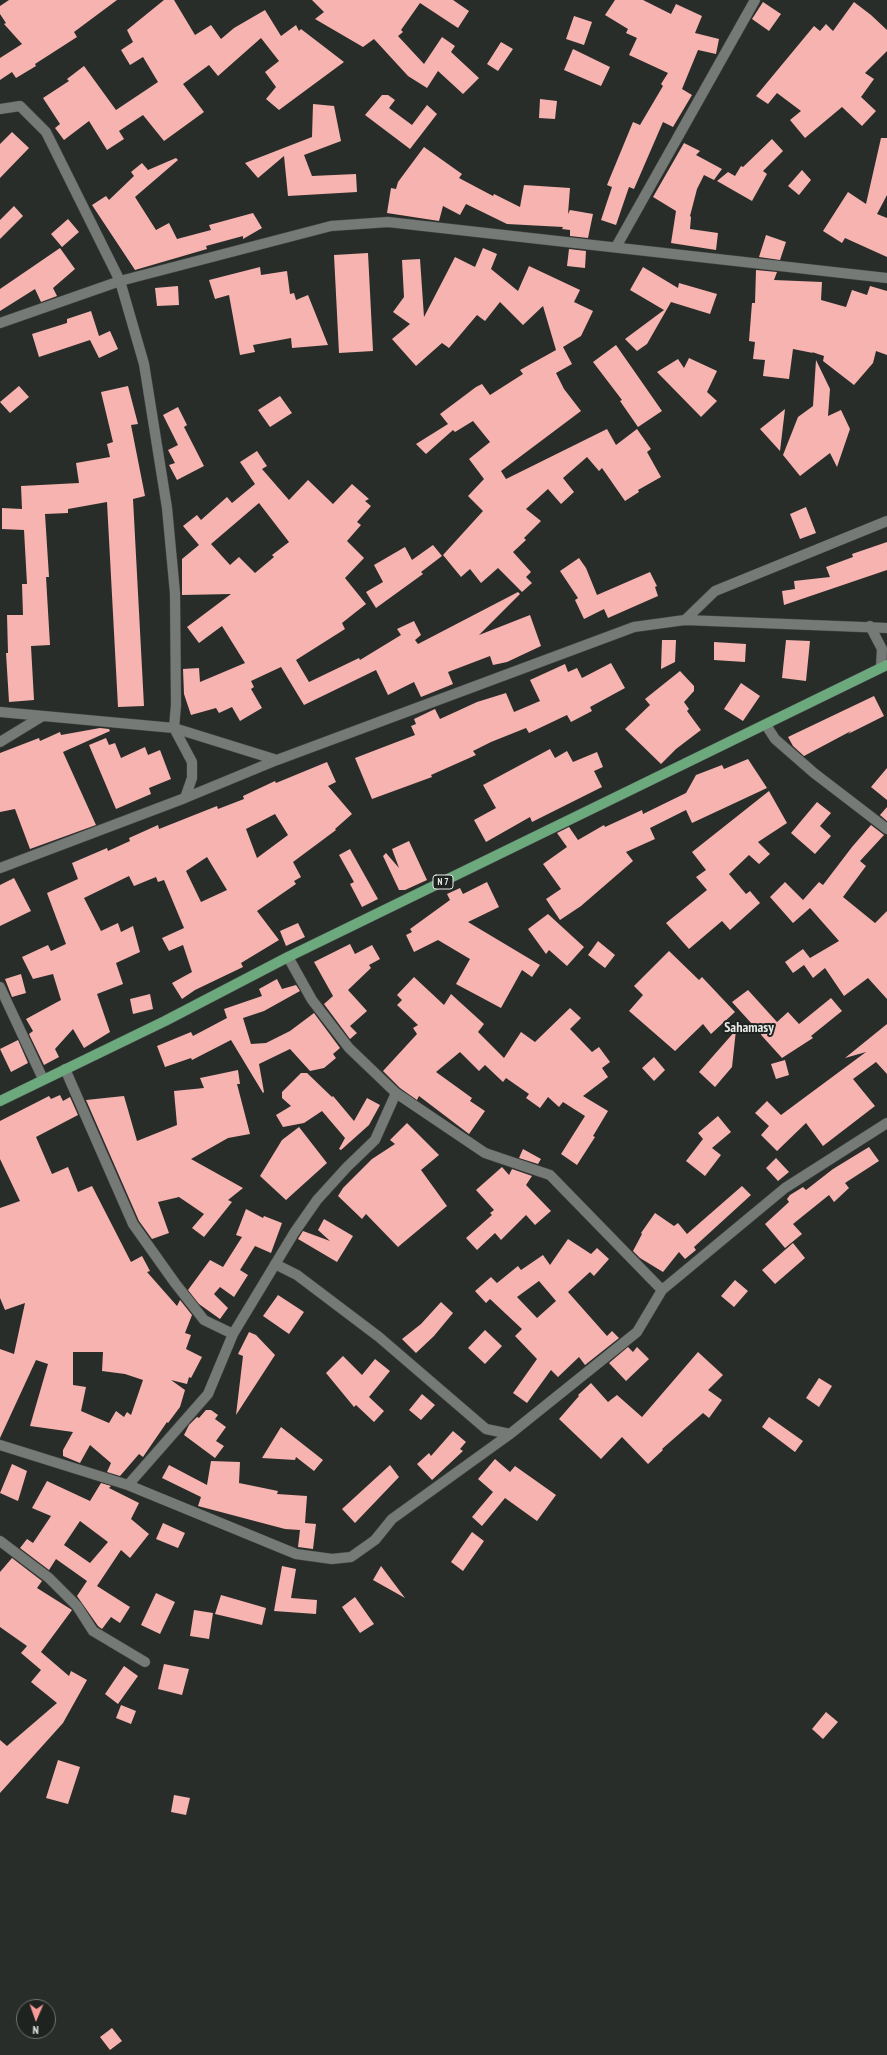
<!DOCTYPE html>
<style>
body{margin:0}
#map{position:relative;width:887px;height:2055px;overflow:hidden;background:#292d2a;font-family:"PT Sans Narrow",sans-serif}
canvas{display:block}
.north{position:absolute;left:16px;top:1999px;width:40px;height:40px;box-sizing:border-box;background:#1f2320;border:1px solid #707370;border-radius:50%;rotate:182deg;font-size:11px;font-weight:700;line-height:16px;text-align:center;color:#e9ebe9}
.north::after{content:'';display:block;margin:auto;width:14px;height:18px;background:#f59b98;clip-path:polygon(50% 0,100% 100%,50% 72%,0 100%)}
</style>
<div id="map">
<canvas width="887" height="2055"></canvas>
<div class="north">N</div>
</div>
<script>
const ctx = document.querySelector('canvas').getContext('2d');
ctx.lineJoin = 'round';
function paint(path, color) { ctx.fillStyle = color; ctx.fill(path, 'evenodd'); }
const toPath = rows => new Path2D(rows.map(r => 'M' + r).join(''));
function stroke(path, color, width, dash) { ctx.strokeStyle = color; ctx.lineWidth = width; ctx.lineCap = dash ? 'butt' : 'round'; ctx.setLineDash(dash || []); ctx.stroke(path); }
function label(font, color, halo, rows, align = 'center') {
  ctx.font = font + ' "PT Sans Narrow",sans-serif'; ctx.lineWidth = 4; ctx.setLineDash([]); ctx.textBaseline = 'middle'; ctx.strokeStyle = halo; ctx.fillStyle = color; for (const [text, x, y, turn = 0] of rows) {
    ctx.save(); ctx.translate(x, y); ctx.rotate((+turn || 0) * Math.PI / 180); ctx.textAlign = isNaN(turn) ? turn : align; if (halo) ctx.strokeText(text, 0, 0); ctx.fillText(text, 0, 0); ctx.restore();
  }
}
paint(toPath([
 [9,0,117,0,74,32,77,37,35,64,36,66,16,78,12,72,0,80,0,58,22,44,4,24,6,23,0,14,0,6],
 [164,0,174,0,195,35,211,25,221,39,234,28,265,10,281,36,296,25,299,31,301,29,344,62,279,110,266,99,276,87,265,72,279,61,261,38,218,76,209,65,183,84,204,112,164,141,143,115,119,131,124,139,107,150,89,121,64,140,55,128,60,124,43,98,69,81,67,79,84,66,116,110,158,82,143,57,130,65,121,50,133,42,127,30],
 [312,0,453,0,469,11,458,28,420,3,401,30,403,32,398,36,424,64,442,37,455,46,451,52,479,78,463,94,438,71,427,88,408,76,374,39,363,47,315,19,324,12],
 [615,0,643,0,671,14,676,4,702,16,695,33,719,39,716,54,698,50,682,89,692,95,673,127,663,122,634,189,629,187,616,225,601,220,612,187,607,185,633,122,640,125,663,86,661,84,668,73,629,55,637,38,626,33,628,29,605,15],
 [763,2,781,14,769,31,752,19],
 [854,2,871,15,887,30,887,51,865,73,874,79,861,97,876,111,862,126,842,107,805,138,790,120,801,111,777,93,768,104,756,96,814,26,820,31,826,24,833,31],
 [574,16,592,22,584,45,566,39],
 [501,42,513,49,498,71,487,64],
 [573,49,610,67,601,86,564,70],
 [382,95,388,95,395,100,389,108,412,125,427,105,437,114,410,149,365,115],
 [540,99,557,101,555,119,539,118],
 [313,104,334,106,341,141,304,155,312,176,356,174,357,192,288,196,284,156,258,178,245,163,312,137],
 [12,132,29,148,0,178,0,144],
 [881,138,887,138,887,195,877,214,887,218,887,257,845,238,842,243,823,231,848,192,866,204],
 [772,139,783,151,763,171,767,174,752,201,717,181,728,172,735,176,741,166,743,167],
 [684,143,700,151,696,155,722,169,714,180,704,175,697,189,690,216,691,217,690,229,718,233,716,250,671,243,676,211,653,197],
 [424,147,462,174,459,178,493,196,494,194,520,207,524,185,570,188,568,214,570,210,593,214,588,238,570,236,570,230,562,229,563,227,507,224,466,204,460,215,443,206,439,221,387,213,391,188,396,189,398,182],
 [176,158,178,160,135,197,156,230,169,223,177,239,211,230,209,225,253,213,262,228,243,239,243,236,206,246,207,249,135,270,92,205,106,196,109,200,134,176,131,172,142,163,148,170],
 [802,170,811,180,799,195,788,186],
 [14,206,23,216,0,239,0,220],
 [68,219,79,232,62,247,51,234],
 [766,235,786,242,780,260,759,257],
 [60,248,75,269,53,288,57,296,41,302,35,289,0,311,0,289],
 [483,248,497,254,491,269,518,291,529,266,580,290,574,302,593,311,581,336,563,347,572,364,556,373,564,389,581,411,501,471,506,479,607,429,616,445,637,429,651,449,647,452,661,477,638,490,639,492,625,501,602,468,599,471,587,457,563,478,574,492,561,504,548,489,526,509,541,521,524,538,526,540,513,552,531,572,526,577,532,583,522,592,498,568,481,583,470,569,461,577,443,555,483,511,468,496,484,479,469,459,490,442,473,421,455,432,453,430,426,454,416,444,448,424,440,414,476,387,482,384,490,395,523,374,520,370,556,350,543,306,523,325,500,302,485,321,477,315,449,348,442,343,416,366,392,339,410,324,393,312,404,297,402,260,420,259,424,317,455,257,475,267],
 [569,249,586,251,585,268,567,266],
 [368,253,373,351,339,353,334,255],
 [260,267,261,275,287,271,290,294,294,293,296,300,308,295,328,345,292,348,291,338,253,345,255,352,240,355,229,295,215,299,209,280],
 [643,267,678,288,679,283,717,294,710,314,671,302,647,344,637,351,625,339,664,310,630,290],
 [756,270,777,272,774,280,822,282,821,300,846,307,852,290,867,295,870,286,887,291,887,355,876,351,873,363,854,385,823,361,824,356,812,352,813,353,793,349,789,379,763,376,765,360,753,359,755,342,749,341,752,303,755,303],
 [178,286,179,305,157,306,155,288],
 [91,311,99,336,110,331,118,349,99,358,90,340,39,357,32,334,67,323,67,319],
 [616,345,662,411,638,427,620,401,622,400,593,362],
 [689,358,717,371,707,392,717,401,701,417,657,372,678,359,684,368],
 [816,360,830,389,828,416,841,410,850,429,837,467,830,453,800,476,783,455,798,417,813,406],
 [19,386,29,397,10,413,0,402],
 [128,386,138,424,131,425,145,496,133,499,144,706,118,707,107,502,68,509,68,513,45,514,49,577,46,577,50,645,31,646,34,700,9,702,6,653,8,653,7,615,23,615,22,584,27,584,24,530,2,529,2,508,22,509,21,486,79,483,76,463,110,457,107,444,113,442,101,392],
 [280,396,292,413,270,427,258,410],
 [178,407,187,425,184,427,204,466,177,480,169,465,175,463,168,450,178,445,163,415],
 [785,409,780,451,760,429],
 [257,451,267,466,262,469,289,500,308,480,333,504,352,484,369,499,365,501,371,506,357,522,361,525,347,541,364,558,345,578,366,604,342,623,345,629,296,660,309,682,359,658,360,660,401,635,397,629,414,621,421,635,415,640,418,644,518,592,520,594,479,635,530,615,541,646,507,662,493,665,490,656,448,672,453,684,421,697,414,682,388,695,376,670,304,705,281,667,251,681,254,687,251,689,262,708,240,721,232,707,219,713,216,708,191,715,184,694,183,669,199,668,200,682,245,663,222,626,199,643,187,627,231,594,182,595,182,559,199,545,183,526,197,515,201,520,227,497,232,503,255,484,240,462],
 [259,503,289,542,272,555,274,557,255,573,239,557,230,565,211,544],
 [806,507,816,533,800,539,790,514],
 [887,542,887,570,784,605,782,591,795,589,794,581,830,577,826,567,853,557,852,554],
 [433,545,442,556,421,572,423,574,376,608,366,592,383,582,374,565,405,547,412,560],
 [579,558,586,568,597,595,650,572,657,586,655,587,658,596,608,618,604,609,584,619,575,600,578,598,560,571],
 [662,640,676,640,675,662,661,669],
 [786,640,810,641,806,681,782,678],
 [714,642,746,644,745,662,714,660],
 [611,663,625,688,590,707,592,711,571,722,567,715,529,733,526,728,491,742,473,751,476,755,431,775,432,777,372,799,355,758,415,735,411,726,416,724,414,719,435,709,440,719,477,702,506,693,514,712,540,701,530,680,565,664,568,672,577,668,582,678],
 [680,671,694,686,694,691,684,702,689,709,687,711,701,730,676,749,661,764,625,729,650,705,645,699],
 [741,683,760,696,743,721,724,709],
 [874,696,884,716,848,734,851,731,804,756,793,746,788,737],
 [100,728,109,729,110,731,63,752,96,825,30,849,15,809,0,812,0,753,39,738,40,741,60,732,61,735],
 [106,738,109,745,115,743,121,758,145,747,148,755,160,750,171,779,149,788,151,794,116,809,89,745],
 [550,749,555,758,567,751,573,762,597,752,603,767,594,771,602,787,532,822,530,817,486,842,474,820,496,808,483,785],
 [748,759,767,788,692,823,686,810,650,828,655,839,626,852,633,861,581,906,560,920,546,899,561,889,543,864,567,847,557,833,569,827,578,840,604,825,605,827,642,810,643,814,686,793,696,775,722,765,724,769],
 [327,762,336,782,328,786,352,814,335,829,336,830,293,862,301,877,294,881,296,884,257,911,279,940,241,963,243,967,195,990,182,999,172,983,192,972,183,945,169,951,162,938,184,928,164,880,158,882,156,877,134,886,129,876,84,898,101,931,118,923,121,932,133,926,140,952,116,963,123,984,97,994,110,1032,84,1048,73,1029,55,1049,59,1057,44,1065,29,1034,33,1031,26,1019,61,1000,53,974,33,979,22,957,48,945,51,951,66,944,47,893,78,879,72,863,107,848,108,851,130,841,129,838,158,825,159,829,217,806,218,809,244,799,243,796,275,781,276,783],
 [275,814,288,835,257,858,246,829],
 [207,857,227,890,201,902,186,871],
 [887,768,887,800,871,787],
 [769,791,787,823,758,842,770,854,759,864,749,855,729,874,746,894,750,891,760,903,730,930,722,921,689,949,666,923,707,890,696,877,706,870,692,852],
 [817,802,831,813,820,826,831,836,815,854,791,833],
 [887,807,887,821,880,815],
 [871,825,884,835,860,861,866,866,843,897,875,923,887,911,887,999,868,978,844,996,825,968,813,978,804,965,793,973,785,962,803,949,810,958,839,941,810,908,793,923,770,897,785,882,803,900,819,882,823,885,852,847],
 [409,841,427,880,405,890,399,890,383,856,386,853,399,868,392,849],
 [350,849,378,899,362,907,350,884,354,882,339,855],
 [14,878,31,911,0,926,0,885],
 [487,882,499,907,468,922,540,965,532,977,522,970,501,1008,456,984,470,959,438,940,414,952,406,935,412,932,410,929,450,900,447,894,460,888,463,894],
 [548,914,584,947,567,966,549,950,546,954,528,929],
 [298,923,305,937,286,946,280,931],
 [598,941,615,955,605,968,588,955],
 [350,944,355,954,372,945,380,959,369,965,371,968,348,990,367,1011,350,1026,357,1033,350,1039,324,1004,333,996,314,962],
 [669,951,699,980,702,977,735,1012,711,1034,703,1024,675,1051,629,1011,643,995,634,986],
 [21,974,26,993,12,997,5,979],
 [414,977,444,1005,451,994,484,1024,478,1032,504,1058,521,1032,535,1042,570,1008,581,1018,570,1029,592,1052,599,1047,610,1062,602,1068,608,1077,583,1096,608,1111,593,1136,595,1137,577,1165,561,1154,585,1116,563,1102,559,1107,548,1097,540,1108,526,1098,529,1094,506,1078,503,1082,485,1065,479,1071,460,1052,436,1072,472,1098,470,1101,485,1111,469,1134,419,1096,417,1100,400,1088,383,1071,417,1034,413,1028,418,1025,397,1005,402,1000,397,995],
 [277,979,282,989,296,985,300,991,264,1011,243,1018,251,1044,266,1043,290,1031,314,1013,340,1048,333,1054,336,1058,324,1068,310,1071,290,1049,259,1064,264,1092,263,1093,231,1040,192,1060,191,1058,165,1067,157,1046,191,1032,193,1036,227,1018,224,1009,262,996,259,989],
 [748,990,777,1022,788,1012,799,1024,831,998,842,1011,811,1036,813,1038,782,1058,762,1036,754,1023,752,1024,732,1002],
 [150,994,153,1009,133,1014,130,999],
 [887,1024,887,1074,876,1062,853,1079,875,1106,823,1146,806,1123,777,1151,761,1135,769,1126,755,1113,767,1101,781,1115,866,1052,845,1058],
 [736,1030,732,1067,715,1087,699,1072],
 [18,1040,28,1063,11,1072,0,1049],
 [654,1057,665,1070,654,1081,642,1068],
 [785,1060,789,1075,776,1079,771,1064],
 [238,1070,240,1084,237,1084,250,1134,228,1138,191,1159,243,1188,228,1200,232,1202,204,1237,192,1228,204,1214,179,1197,158,1202,169,1233,152,1239,139,1221,86,1100,124,1096,137,1141,177,1125,174,1091,204,1088,200,1078],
 [301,1073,307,1073,332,1097,333,1096,354,1121,367,1098,380,1105,369,1125,341,1150,339,1149,345,1138,322,1111,304,1123,283,1127,276,1115,291,1106,282,1098,282,1092],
 [60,1095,63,1101,70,1097,78,1115,36,1137,52,1174,68,1167,78,1192,92,1186,131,1262,142,1256,150,1271,147,1272,177,1306,180,1300,192,1315,185,1333,191,1335,186,1349,202,1357,191,1378,189,1377,187,1384,171,1380,185,1390,180,1407,168,1423,167,1422,143,1457,139,1454,120,1476,107,1472,111,1463,90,1445,80,1463,63,1456,63,1450,73,1432,30,1426,48,1364,36,1360,0,1438,0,1349,14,1354,25,1303,5,1310,0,1298,0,1208,20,1201,0,1159,0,1121,49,1096,51,1099],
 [73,1352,103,1352,102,1371,125,1374,143,1380,131,1415,127,1412,124,1417,116,1411,109,1423,81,1411,86,1387,73,1385],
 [718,1116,731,1132,712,1148,721,1155,705,1176,686,1161,703,1139,698,1133],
 [407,1123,439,1155,421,1170,447,1206,398,1247,366,1214,362,1219,338,1196,343,1188,372,1159,395,1144,390,1140],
 [299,1127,327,1163,286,1200,260,1176,282,1140],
 [869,1147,879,1161,845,1183,849,1188,834,1202,829,1195,793,1224,802,1234,785,1248,765,1224,789,1202,787,1199,790,1195,803,1187,806,1190,833,1169],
 [523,1149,541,1159,538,1164,519,1158],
 [776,1158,789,1172,778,1181,766,1168],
 [502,1167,509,1175,512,1169,532,1176,526,1185,551,1211,535,1225,526,1215,501,1240,495,1233,477,1250,466,1238,492,1215,490,1213,494,1210,476,1190],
 [742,1186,751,1195,694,1247,696,1250,685,1259,679,1252,663,1272,640,1258,633,1251,642,1234,641,1233,655,1213,674,1226,678,1223,687,1234],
 [246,1209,263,1218,264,1216,282,1223,271,1253,255,1246,240,1270,248,1275,234,1297,220,1287,214,1294,228,1308,220,1319,199,1304,188,1290,210,1260,223,1267,242,1237,236,1235],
 [324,1219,353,1236,337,1262,298,1239,303,1231,330,1241,318,1230],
 [568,1239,591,1254,597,1248,609,1259,594,1276,590,1272,568,1292,607,1336,612,1331,619,1338,585,1365,579,1357,558,1377,551,1370,527,1403,513,1393,537,1359,515,1336,522,1329,490,1299,486,1303,475,1291,491,1277,497,1283,518,1266,521,1270,543,1255,550,1265],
 [539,1281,556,1301,537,1318,517,1297],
 [793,1243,805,1258,775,1284,762,1270],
 [735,1280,748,1291,734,1307,721,1296],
 [278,1295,304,1312,289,1334,263,1316],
 [441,1302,453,1313,434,1336,416,1353,402,1339,421,1324],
 [485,1330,502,1346,485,1364,468,1348],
 [249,1332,256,1335,275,1355,236,1415,243,1356,238,1354],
 [628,1347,633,1352,637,1347,649,1359,626,1381,609,1363],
 [698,1352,723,1375,708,1390,722,1400,709,1418,703,1413,662,1449,663,1450,648,1464,622,1437,601,1459,559,1419,579,1396,578,1395,591,1383,608,1402,617,1395,642,1417],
 [343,1356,362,1375,375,1359,390,1371,369,1397,384,1411,374,1422,356,1405,354,1407,326,1373],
 [819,1378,832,1386,819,1407,806,1398],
 [422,1394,435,1405,421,1420,409,1410],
 [206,1410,211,1410,218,1415,215,1419,226,1427,216,1441,224,1446,215,1458,184,1435,189,1425,197,1417,199,1418],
 [769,1417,803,1441,795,1452,762,1427],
 [281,1427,323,1460,314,1471,296,1457,295,1460,262,1458],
 [453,1431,466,1442,460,1449,463,1451,432,1480,417,1464,429,1453,431,1456],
 [495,1459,510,1472,515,1466,556,1495,537,1521,505,1498,482,1526,472,1517,493,1492,478,1479],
 [211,1461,240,1462,239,1483,278,1491,277,1494,307,1496,305,1523,316,1524,313,1549,298,1547,300,1530,285,1529,198,1506,201,1497,162,1478,169,1465,207,1485],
 [12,1464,27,1471,18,1501,0,1493],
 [390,1465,399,1477,355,1523,342,1509],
 [47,1481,90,1501,101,1483,111,1486,109,1488,139,1503,131,1519,149,1534,130,1558,121,1550,97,1586,130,1607,120,1623,111,1617,102,1629,98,1626,77,1596,87,1581,56,1559,49,1570,20,1548,27,1539,33,1543,51,1516,32,1508],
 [80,1521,108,1542,90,1563,64,1545],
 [163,1523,185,1533,178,1548,156,1539],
 [472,1532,484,1541,463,1571,451,1562],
 [12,1558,42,1581,37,1588,72,1610,41,1652,69,1676,71,1671,87,1680,63,1723,0,1793,0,1740,7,1746,57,1703,31,1682,41,1670,21,1653,27,1646,0,1627,0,1572],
 [282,1566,296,1569,291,1598,317,1600,316,1614,274,1611],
 [381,1566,405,1598,373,1580],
 [156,1593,175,1602,160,1634,141,1625],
 [221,1595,266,1608,262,1625,215,1614],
 [355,1597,374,1624,360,1633,342,1607],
 [194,1610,213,1613,209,1639,190,1636],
 [164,1664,189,1669,182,1695,158,1689],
 [124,1666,138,1676,118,1704,105,1694],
 [121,1705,136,1711,131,1724,116,1718],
 [826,1712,838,1722,823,1739,812,1729],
 [58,1760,80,1767,68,1804,46,1798],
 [174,1795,190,1798,186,1815,171,1812],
 [112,2028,122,2041,110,2050,100,2037]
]), '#f7b3af');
const minor = toPath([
 [0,109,20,106,46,132,120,281,144,364,167,508,175,593,176,705,174,728,192,762,192,778,185,798],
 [616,247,755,0],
 [0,323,120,281,331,226,388,222,887,278],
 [685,620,715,591,887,521],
 [870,626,882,649,881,667],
 [0,712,174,728,277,760],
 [766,725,775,739,814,773,887,829],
 [0,742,41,717],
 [0,868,185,798,277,760,634,627,685,620,887,628],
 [288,957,312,1000,349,1048,396,1093,485,1153,550,1175,662,1290],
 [0,987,43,1079],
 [65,1069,133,1224,175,1283,204,1320,233,1334],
 [275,1264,297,1275,379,1337,486,1429,510,1434],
 [0,1445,128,1485,296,1554,332,1559,351,1557,375,1540,392,1519,510,1434,637,1332,662,1290,785,1188,887,1123],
 [128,1485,208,1394,233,1334,294,1233,317,1200,347,1167,375,1140,396,1093],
 [0,1541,49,1578,77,1606,93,1631,145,1662]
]);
const major = toPath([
 [0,1101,165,1021,288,957,887,665]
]);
stroke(minor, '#464846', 11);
stroke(major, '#464846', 11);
stroke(minor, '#757a76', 10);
stroke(major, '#6ca97d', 10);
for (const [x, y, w] of [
 [443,882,20]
]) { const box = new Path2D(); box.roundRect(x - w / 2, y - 7, w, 14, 3); ctx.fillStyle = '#1f2320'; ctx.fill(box); stroke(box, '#e9ebe9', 1); }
label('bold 9px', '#e9ebe9', null, [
 ["N 7",443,882]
]);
label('bold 14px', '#e9ebe9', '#1f2320', [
 ["Sahamasy",749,1028]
]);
</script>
